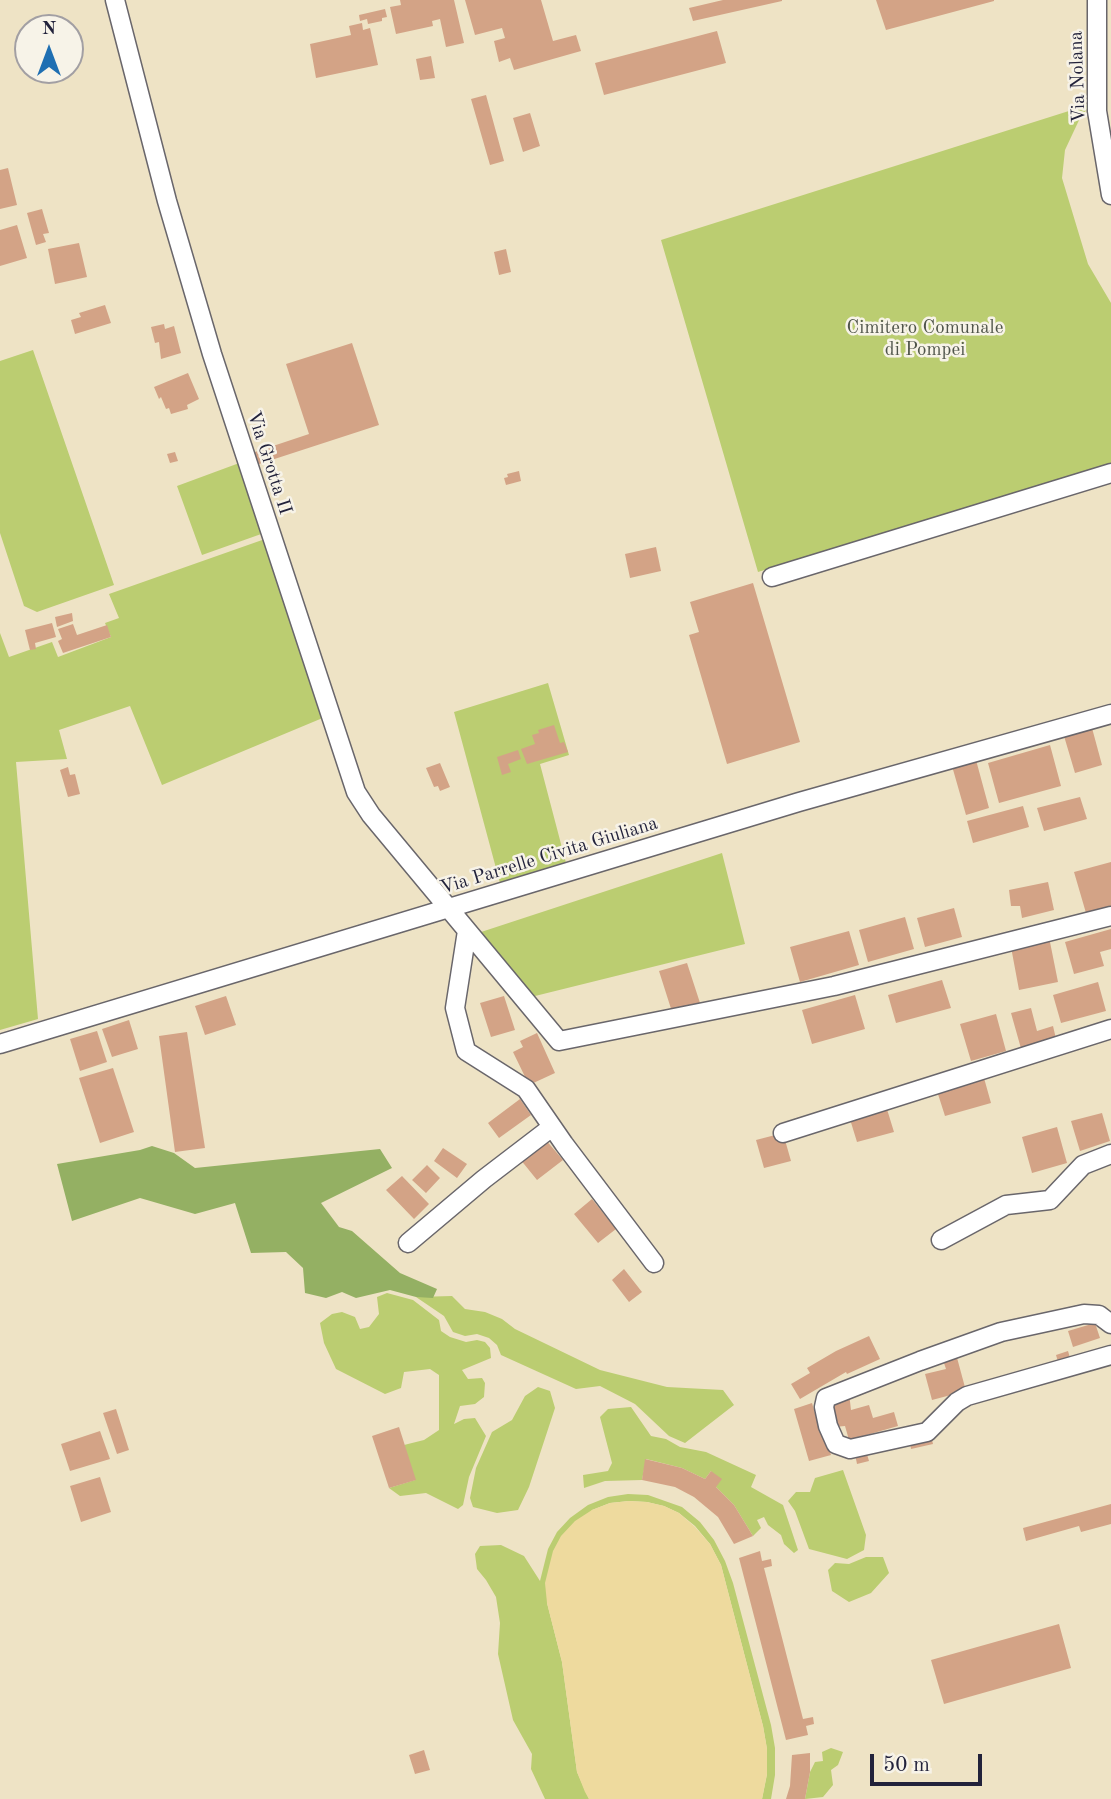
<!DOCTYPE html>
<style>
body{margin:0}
#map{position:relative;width:1111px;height:1799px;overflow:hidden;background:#eee3c5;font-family:"Old Standard TT",serif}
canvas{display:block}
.north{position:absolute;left:14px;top:14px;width:70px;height:70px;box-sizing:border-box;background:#f7f3e8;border:2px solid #a29fa3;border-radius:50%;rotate:0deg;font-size:19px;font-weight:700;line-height:28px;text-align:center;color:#22223b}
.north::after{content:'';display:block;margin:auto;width:24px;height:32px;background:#1f6fb2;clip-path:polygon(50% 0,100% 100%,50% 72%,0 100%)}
.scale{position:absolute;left:870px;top:1754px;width:112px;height:32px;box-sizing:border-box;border:4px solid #22223b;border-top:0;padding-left:9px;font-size:21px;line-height:24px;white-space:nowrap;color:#22223b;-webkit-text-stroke:5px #f7f3e8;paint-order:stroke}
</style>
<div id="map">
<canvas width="1111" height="1799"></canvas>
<div class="north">N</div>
<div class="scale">50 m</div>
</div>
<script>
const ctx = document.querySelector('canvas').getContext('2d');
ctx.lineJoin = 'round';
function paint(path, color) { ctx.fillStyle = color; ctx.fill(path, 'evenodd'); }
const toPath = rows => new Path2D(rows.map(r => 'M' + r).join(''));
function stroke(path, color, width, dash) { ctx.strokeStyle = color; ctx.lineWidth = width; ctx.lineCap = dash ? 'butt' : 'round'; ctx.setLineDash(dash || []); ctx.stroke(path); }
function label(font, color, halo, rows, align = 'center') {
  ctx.font = font + ' "Old Standard TT",serif'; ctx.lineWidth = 5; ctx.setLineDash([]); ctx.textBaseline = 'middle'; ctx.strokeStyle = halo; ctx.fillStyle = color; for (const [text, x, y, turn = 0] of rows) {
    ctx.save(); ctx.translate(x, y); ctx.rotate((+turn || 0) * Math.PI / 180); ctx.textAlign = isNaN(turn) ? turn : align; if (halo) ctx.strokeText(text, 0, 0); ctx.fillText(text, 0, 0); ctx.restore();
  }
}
paint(toPath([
 [1091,104,1080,118,1065,150,1062,178,1088,264,1111,303,1111,463,758,572,661,240],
 [33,350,114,585,37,612,24,606,0,533,0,361],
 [242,462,264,533,202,555,177,486],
 [265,539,325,717,162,785,130,706,59,730,67,759,16,762,38,1019,0,1030,0,633,9,657,52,642,58,657,111,637,105,623,119,618,109,594],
 [548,683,569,755,540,764,566,863,500,883,454,712],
 [722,853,745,944,527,998,475,934],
 [387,1293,413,1300,439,1320,441,1331,450,1337,466,1342,477,1340,485,1342,490,1348,491,1358,462,1370,468,1379,482,1378,485,1383,484,1397,475,1404,460,1406,454,1424,464,1419,475,1418,486,1436,469,1477,463,1505,458,1509,426,1493,400,1496,389,1488,415,1480,404,1445,424,1440,439,1430,439,1375,430,1369,404,1372,401,1388,385,1394,336,1369,324,1343,320,1323,332,1314,342,1312,355,1317,360,1329,369,1327,379,1314,377,1297],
 [452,1296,465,1309,485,1312,502,1319,515,1329,600,1370,667,1387,723,1390,734,1405,685,1443,669,1436,635,1404,600,1386,576,1389,501,1355,497,1345,489,1338,477,1334,465,1336,453,1332,444,1316,416,1297],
 [538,1387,550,1391,555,1408,529,1487,518,1510,497,1513,473,1507,470,1498,476,1468,492,1432,512,1420,525,1396],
 [631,1407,651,1436,666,1439,680,1447,706,1452,756,1475,751,1487,783,1505,798,1550,794,1553,784,1544,781,1535,768,1525,764,1517,757,1520,761,1528,753,1536,734,1505,716,1487,711,1471,705,1479,682,1468,646,1459,642,1480,605,1481,584,1488,583,1475,608,1471,612,1463,600,1417,608,1409],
 [843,1470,866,1535,864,1550,847,1559,809,1549,795,1511,788,1501,796,1492,810,1492,815,1478],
 [628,1494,648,1495,682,1507,700,1522,714,1540,725,1561,733,1583,771,1725,775,1748,775,1775,771,1799,762,1799,767,1774,767,1749,763,1726,721,1565,710,1544,695,1526,679,1513,664,1506,647,1502,629,1501,610,1503,592,1510,547,1603,562,1662,577,1772,589,1799,545,1799,531,1769,532,1754,513,1720,498,1654,500,1623,496,1597,486,1580,477,1569,475,1554,480,1546,501,1545,524,1556,540,1581,548,1549,557,1532,570,1518,588,1505,608,1497],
 [866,1557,883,1557,889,1573,871,1593,849,1602,832,1591,828,1570,835,1563,849,1564],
 [831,1748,843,1752,838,1765,831,1770,833,1785,823,1797,805,1799,810,1772,815,1762,823,1761,822,1752]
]), '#bbcd71');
paint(toPath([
 [152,1146,174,1153,195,1168,380,1149,392,1168,321,1203,339,1227,352,1231,400,1273,437,1289,433,1298,416,1297,390,1290,356,1298,342,1292,326,1298,305,1293,303,1268,286,1252,251,1253,235,1203,195,1214,140,1198,72,1221,57,1164,140,1150]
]), '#94b063');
paint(toPath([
 [629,1501,647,1502,664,1506,679,1513,695,1527,710,1544,721,1565,763,1726,767,1749,767,1774,762,1799,589,1799,585,1792,577,1772,562,1662,547,1603,545,1583,553,1551,561,1536,575,1521,592,1510,610,1503]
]), '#eeda9e');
paint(toPath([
 [400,0,454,0,464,43,446,47,440,19,432,21,433,26,396,34,390,7,401,5],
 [465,0,541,0,553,41,576,35,581,51,514,70,510,58,499,62,494,41,505,38,502,28,475,35],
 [723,0,782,0,782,1,693,21,689,8],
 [876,0,994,0,994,1,886,30],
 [385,9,387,17,382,18,382,21,368,24,367,19,360,21,359,15],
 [362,23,363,30,370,28,378,65,316,78,310,44,351,35,349,26],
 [717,31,726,63,604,95,595,63],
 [431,56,435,78,420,80,416,59],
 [486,95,504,161,490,165,471,99],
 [530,113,540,146,523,152,513,118],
 [8,168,17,205,0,209,0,170],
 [42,209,49,233,43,234,46,242,36,245,27,213],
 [17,225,27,258,0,266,0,230],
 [79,243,87,277,55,284,48,249],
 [506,249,511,272,499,275,494,252],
 [105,305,111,323,75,334,71,320,81,317,79,313],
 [164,324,165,329,174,326,181,353,161,359,159,342,155,343,151,327],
 [352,343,379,425,253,466,249,454,309,434,286,364],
 [188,373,199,399,187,405,188,409,171,414,169,408,166,409,161,397,159,399,154,387],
 [175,452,178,461,170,463,167,454],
 [519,471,521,481,506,485,504,478,508,477,507,474],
 [656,547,661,571,630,578,625,554],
 [753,583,800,742,727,764,689,635,699,632,690,602],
 [72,613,73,621,57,627,55,617],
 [52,623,56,637,35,643,36,649,30,650,25,630],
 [73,624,77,635,107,625,111,637,63,653,58,641,62,639,58,629],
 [554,725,560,743,564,742,568,752,527,764,521,749,535,744,532,735,539,733,538,730],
 [1092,728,1102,765,1075,773,1064,736],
 [1050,745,1061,786,999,803,988,763],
 [518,750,521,759,508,764,511,772,502,775,497,757],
 [976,760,989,808,966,815,952,766],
 [440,763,450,787,440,791,438,786,434,787,426,768],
 [68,767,70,775,75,774,80,794,68,797,60,770],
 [1080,797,1087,819,1044,831,1037,808],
 [1023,806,1029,827,973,843,967,821],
 [1111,862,1111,907,1086,913,1074,872],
 [1048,882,1054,910,1022,918,1020,906,1011,906,1009,890],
 [954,908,962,937,925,947,917,918],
 [905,917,914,949,868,962,859,930],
 [1111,929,1111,949,1100,952,1104,966,1074,974,1065,942],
 [849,931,859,965,800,982,790,947],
 [1049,937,1058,982,1019,990,1011,947],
 [687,963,701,1006,673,1015,659,971],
 [942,980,951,1008,896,1023,888,995],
 [1098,982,1106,1011,1061,1023,1053,995],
 [855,995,865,1029,812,1044,802,1010],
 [226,996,236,1025,205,1035,195,1006],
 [504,996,515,1030,491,1037,480,1003],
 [1031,1008,1037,1031,1053,1026,1057,1043,1022,1052,1011,1013],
 [996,1014,1006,1051,971,1061,960,1024],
 [129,1020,138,1049,112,1057,102,1029],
 [97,1031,107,1062,80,1071,70,1039],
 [187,1032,205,1148,175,1152,159,1036],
 [537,1033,555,1073,529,1085,513,1052,523,1047,520,1041],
 [113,1068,134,1132,100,1143,79,1078],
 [984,1078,991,1103,945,1116,937,1091],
 [520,1099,531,1115,499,1138,488,1123],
 [886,1106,894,1132,857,1142,849,1116],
 [1102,1113,1110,1141,1080,1151,1071,1121],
 [1057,1127,1067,1163,1032,1173,1022,1137],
 [783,1133,791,1161,764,1168,756,1140],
 [545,1139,563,1160,537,1180,520,1159],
 [443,1148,467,1164,457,1178,434,1161],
 [427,1165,440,1178,426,1193,412,1180],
 [402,1176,429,1204,414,1219,386,1190],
 [592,1199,616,1229,598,1243,574,1214],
 [624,1269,642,1292,629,1302,612,1280],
 [1095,1323,1100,1338,1073,1347,1068,1331],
 [869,1336,880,1359,847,1374,846,1372,800,1399,791,1384,810,1373,807,1368,836,1351],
 [1068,1351,1071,1361,1059,1365,1056,1355],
 [956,1354,966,1391,932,1400,925,1374,946,1369,944,1363,946,1358],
 [849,1393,851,1410,869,1405,873,1418,894,1412,898,1426,849,1440,845,1426,834,1427,831,1401],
 [812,1403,820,1431,824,1430,831,1455,809,1461,794,1409],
 [116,1409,129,1450,117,1454,103,1413],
 [399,1427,416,1480,389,1488,372,1436],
 [100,1431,110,1459,70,1471,61,1444],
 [931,1436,933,1444,911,1449,910,1442],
 [866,1451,869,1461,857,1464,855,1454],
 [645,1459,682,1468,705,1479,711,1471,722,1479,716,1487,734,1505,753,1536,734,1544,718,1517,694,1497,675,1487,642,1480],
 [100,1477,111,1512,81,1522,70,1486],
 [1111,1504,1111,1524,1081,1532,1079,1526,1026,1541,1023,1528],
 [760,1551,762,1561,771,1559,772,1566,764,1568,803,1719,813,1717,814,1724,806,1726,808,1735,786,1740,739,1558],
 [1059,1624,1071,1668,944,1704,931,1660],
 [424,1750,430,1770,415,1774,409,1755],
 [810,1753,810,1772,805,1799,786,1799,790,1786,792,1755]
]), '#d3a386');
const minor = toPath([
 [115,0,167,201,212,354,356,792,371,815,559,1041,834,986,1111,916],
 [1097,0,1097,111,1111,195],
 [772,577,1111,473],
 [467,931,455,1008,466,1051,526,1089,564,1144,654,1263],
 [0,1044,799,802,1111,714],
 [783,1133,1111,1029],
 [941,1240,1006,1205,1050,1200,1083,1165,1111,1154],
 [408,1243,484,1179,552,1127],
 [1111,1324,1099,1315,1084,1314,1001,1332,920,1361,826,1398,824,1407,828,1426,836,1444,850,1449,927,1432,957,1402,967,1396,1111,1355]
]);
stroke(minor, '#69666b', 21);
stroke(minor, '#fff', 18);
label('19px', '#22223b', '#f7f3e8', [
 ["Via Nolana",1078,77,-92],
 ["Via Grotta II",269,463,72],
 ["Via Parrelle Civita Giuliana",549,856,-17]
]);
label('19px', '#50554b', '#f7f3e8', [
 ["Cimitero Comunale",925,328],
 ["di Pompei",925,350]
]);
</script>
